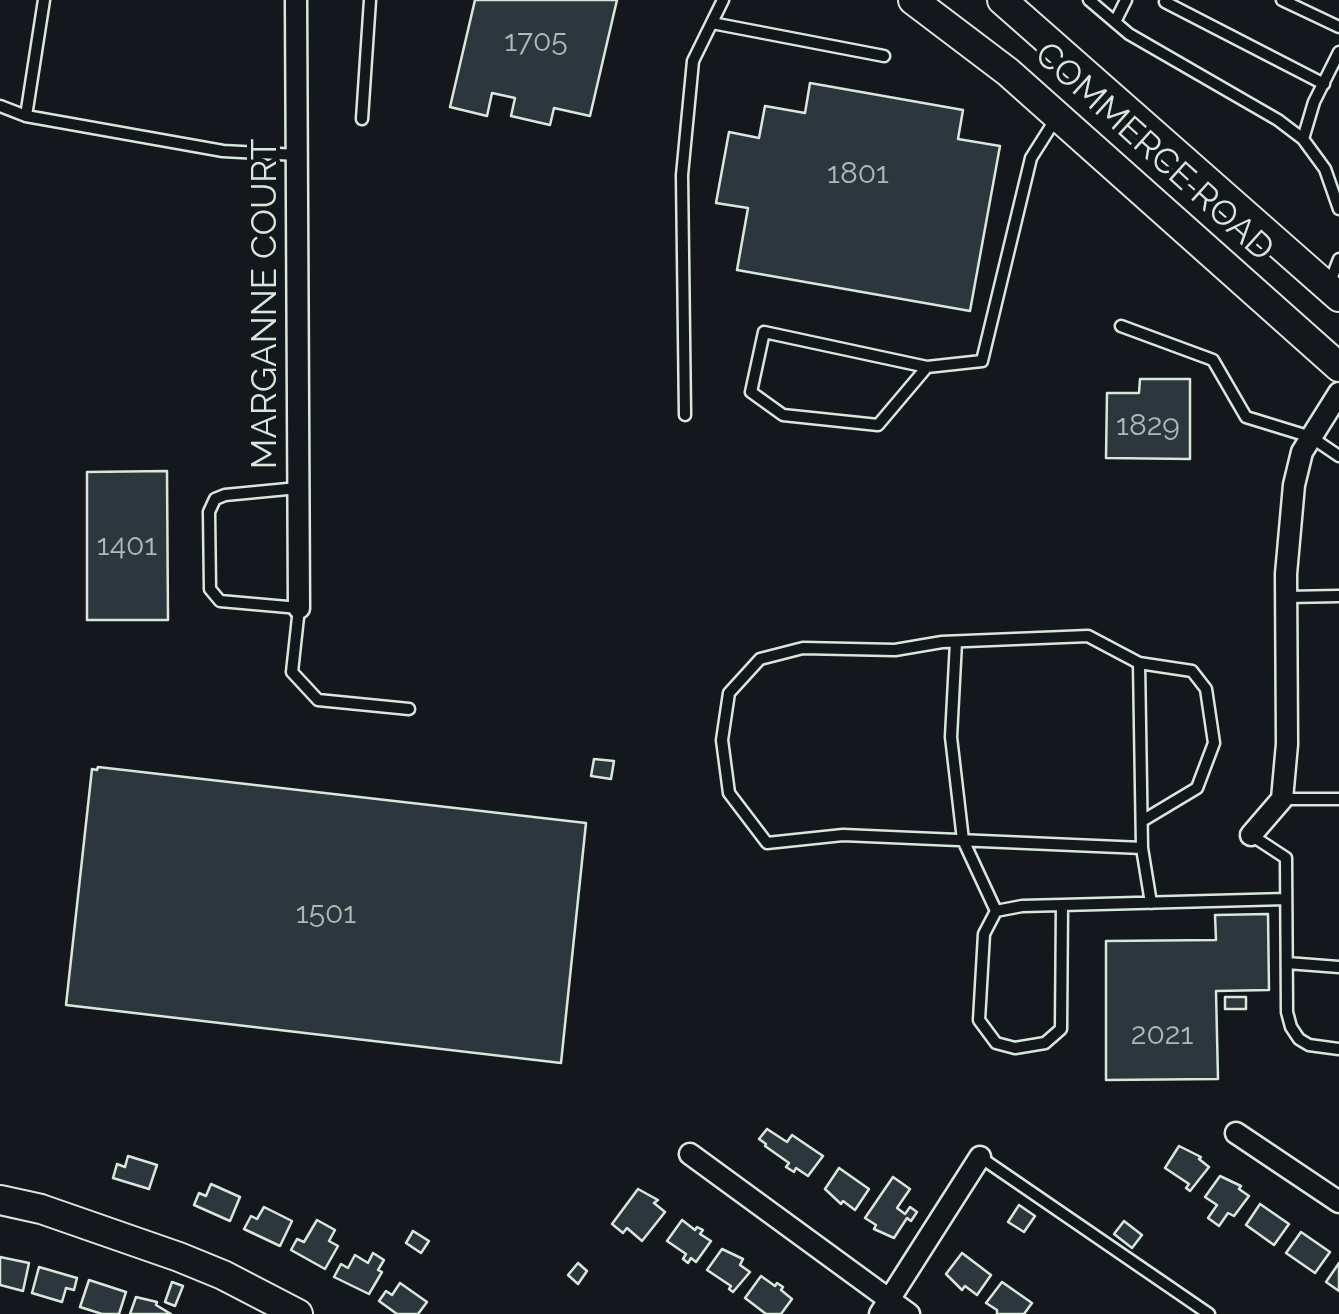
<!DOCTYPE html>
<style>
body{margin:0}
canvas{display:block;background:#14181c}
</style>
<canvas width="1339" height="1314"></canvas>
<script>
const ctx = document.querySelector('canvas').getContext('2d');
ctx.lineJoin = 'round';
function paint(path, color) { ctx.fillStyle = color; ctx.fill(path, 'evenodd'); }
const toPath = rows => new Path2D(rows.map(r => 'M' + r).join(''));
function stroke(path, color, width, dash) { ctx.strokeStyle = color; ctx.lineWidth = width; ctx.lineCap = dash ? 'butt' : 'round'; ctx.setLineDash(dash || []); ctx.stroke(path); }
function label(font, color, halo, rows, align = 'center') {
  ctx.font = font + ' Raleway,sans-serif'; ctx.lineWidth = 8; ctx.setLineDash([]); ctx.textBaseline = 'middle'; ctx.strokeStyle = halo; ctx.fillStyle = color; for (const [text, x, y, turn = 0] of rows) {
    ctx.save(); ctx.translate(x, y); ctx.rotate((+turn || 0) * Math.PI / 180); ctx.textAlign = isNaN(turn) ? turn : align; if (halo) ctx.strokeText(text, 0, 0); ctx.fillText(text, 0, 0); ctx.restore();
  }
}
const building = toPath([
 [475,0,617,0,590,116,554,108,550,125,511,116,515,98,492,93,487,116,450,107,475,0],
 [810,83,963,110,958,139,1000,146,970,311,737,270,748,208,716,203,729,132,759,138,765,106,805,113,810,83],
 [1140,379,1190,379,1190,459,1106,458,1107,393,1139,393,1140,379],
 [167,471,168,620,87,620,87,472,167,471],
 [594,759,614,761,611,779,591,776,594,759],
 [98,767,586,823,561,1063,66,1005,92,769,97,770,98,767],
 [1268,914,1269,990,1216,991,1218,1079,1106,1080,1106,941,1216,940,1215,915,1268,914],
 [1225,997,1246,997,1246,1009,1225,1009,1225,997],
 [767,1129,787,1142,792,1135,823,1156,808,1176,796,1168,794,1172,786,1167,789,1163,765,1146,766,1144,759,1139,767,1129],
 [1179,1146,1201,1157,1199,1159,1209,1167,1190,1191,1186,1188,1189,1184,1165,1168,1179,1146],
 [128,1156,157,1165,149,1189,113,1178,117,1164,125,1167,128,1156],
 [839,1168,869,1189,855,1210,843,1201,841,1204,825,1189,839,1168],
 [1220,1176,1241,1186,1239,1189,1249,1196,1234,1216,1228,1213,1219,1226,1208,1218,1217,1205,1205,1197,1220,1176],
 [893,1177,910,1189,897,1208,905,1214,910,1207,917,1212,911,1221,907,1218,894,1238,874,1229,876,1225,865,1218,893,1177],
 [211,1184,240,1197,230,1221,194,1205,199,1193,206,1196,211,1184],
 [638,1189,658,1200,654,1203,665,1212,642,1241,627,1228,623,1233,612,1224,638,1189],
 [1260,1204,1289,1224,1274,1245,1246,1225,1260,1204],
 [1019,1205,1035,1216,1024,1232,1008,1222,1019,1205],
 [264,1207,292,1221,280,1246,244,1229,251,1216,257,1219,264,1207],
 [317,1220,335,1230,329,1241,338,1246,325,1269,291,1250,297,1239,304,1242,317,1220],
 [682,1220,695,1230,697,1227,703,1230,700,1234,711,1241,696,1262,691,1258,688,1263,683,1259,686,1254,667,1241,682,1220],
 [1124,1221,1142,1235,1132,1248,1114,1234,1124,1221],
 [413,1231,429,1241,421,1253,406,1243,413,1231],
 [1301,1232,1330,1252,1315,1273,1286,1253,1301,1232],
 [722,1249,743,1259,740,1265,750,1272,733,1292,729,1289,731,1286,707,1270,722,1249],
 [373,1253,384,1260,378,1270,382,1272,369,1294,334,1277,341,1264,348,1268,355,1255,368,1263,373,1253],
 [962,1253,991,1275,977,1295,965,1286,962,1290,946,1274,962,1253],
 [0,1257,29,1263,23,1291,0,1285,0,1257],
 [578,1263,587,1271,578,1284,568,1275,578,1263],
 [1339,1263,1339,1291,1326,1282,1339,1263],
 [39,1267,77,1278,74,1290,66,1288,62,1302,32,1293,39,1267],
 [761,1276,775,1286,777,1283,783,1287,781,1290,792,1299,781,1314,766,1314,745,1298,761,1276],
 [89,1280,126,1292,119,1314,102,1314,80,1307,89,1280],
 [172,1282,183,1286,175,1306,165,1302,172,1282],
 [1002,1282,1032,1303,1024,1314,997,1314,997,1310,986,1303,1002,1282],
 [400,1283,427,1302,418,1314,397,1314,379,1301,386,1291,392,1295,400,1283],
 [136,1297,157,1302,156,1305,171,1314,130,1314,136,1297]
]);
paint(building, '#2c363c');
stroke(building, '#d8e6dc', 2.5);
const lane = toPath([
 [1089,0,1129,34,1278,120,1303,139,1325,169,1339,209],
 [1166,0,1165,2,1324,84],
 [1282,0,1339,27],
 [1115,22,1126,0],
 [712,23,884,56],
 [0,106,26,116,223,151,297,155],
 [26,116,44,0],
 [362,119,370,0],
 [1303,139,1314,102,1339,52],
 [1330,282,1339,259],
 [1121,326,1213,360,1246,417,1311,437,1339,456],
 [927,367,878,425,783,415,751,392,764,332,927,367,982,361,1031,158,1055,120],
 [685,415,682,175,693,61,723,0],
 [298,488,225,495,215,499,209,512,210,589,220,601,299,608,292,672,318,700,409,709],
 [1287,597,1339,596],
 [956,642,951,737,963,840,996,911],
 [1139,663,1192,671,1206,689,1214,743,1197,788,1142,821],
 [1282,799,1339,799],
 [1251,835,1286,858,1287,1012,1291,1027,1299,1039,1309,1045,1339,1049],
 [1142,848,843,835,767,843,729,793,722,740,729,693,760,659,803,648,895,650,942,642,1088,636,1139,663,1142,848,1151,903],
 [1062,905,1061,1029,1045,1043,1015,1048,996,1043,979,1020,984,934,996,911,1022,906,1062,905,1286,899],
 [1287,963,1339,967],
 [980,1157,1209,1314]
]);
const street = toPath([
 [296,0,299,608],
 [1251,835,1282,799,1287,744,1286,574,1294,485,1302,452,1339,393],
 [1236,1133,1339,1202],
 [690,1154,909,1314],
 [880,1314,980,1157]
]);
const secondary = toPath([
 [913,0,1008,72,1339,367],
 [1002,0,1339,297],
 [0,1200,41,1209,179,1257,223,1275,298,1314]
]);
stroke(lane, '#d8e6dc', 15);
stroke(street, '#d8e6dc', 25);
stroke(secondary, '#d8e6dc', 32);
stroke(lane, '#14181c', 10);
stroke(street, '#14181c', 20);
stroke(secondary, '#14181c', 28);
label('30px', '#adbab4', null, [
 ["1705",536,42],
 ["1801",858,174],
 ["1829",1148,426],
 ["1401",127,546],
 ["1501",326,914],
 ["2021",1162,1035]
]);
label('35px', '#d8e6dc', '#14181c', [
 ["COMMERCE ROAD",1154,152,42],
 ["MARGANNE COURT",265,304,-90]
]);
</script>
